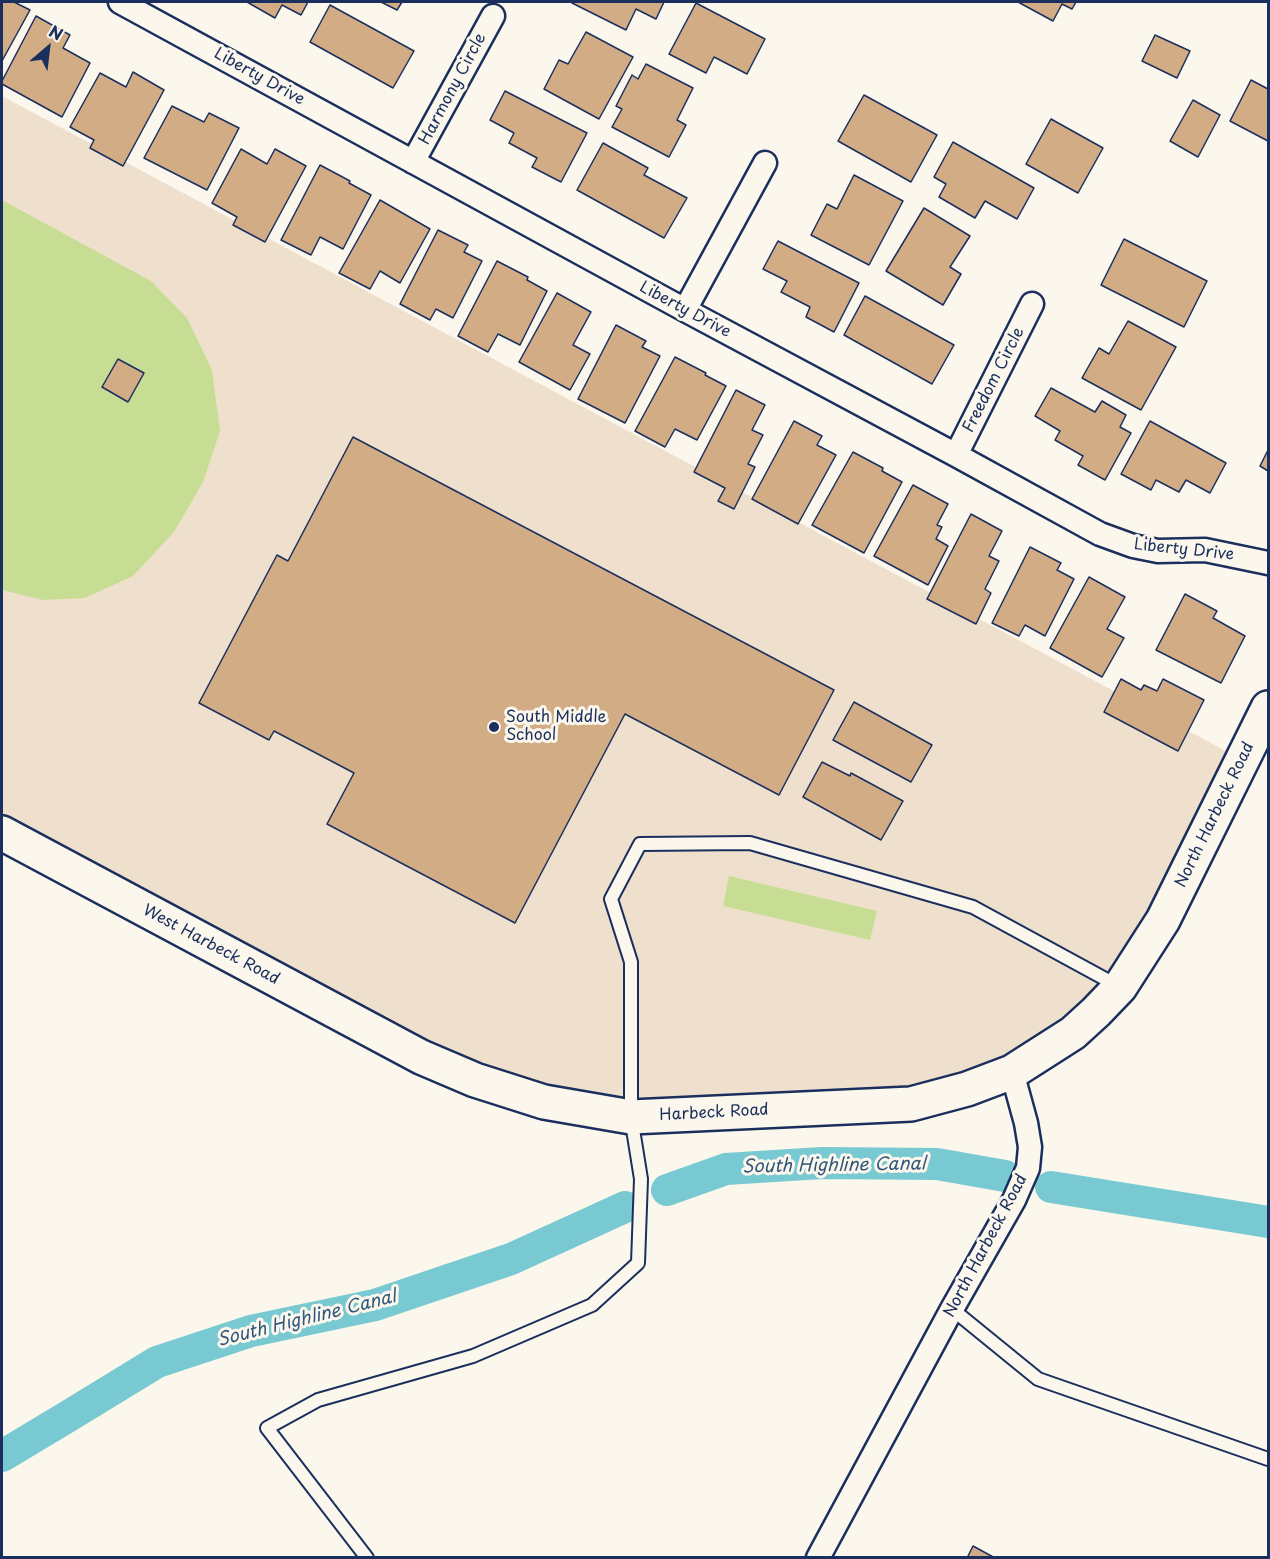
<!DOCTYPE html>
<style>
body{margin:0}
#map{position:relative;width:1270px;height:1559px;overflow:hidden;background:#fbf7ec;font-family:"Playpen Sans",sans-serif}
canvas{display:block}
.frame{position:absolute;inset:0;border:3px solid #1b2f5e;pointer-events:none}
.north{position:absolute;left:18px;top:18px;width:60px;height:60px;-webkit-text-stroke:4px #fbf7ec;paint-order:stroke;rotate:28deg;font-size:16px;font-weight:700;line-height:24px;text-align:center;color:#1b2f5e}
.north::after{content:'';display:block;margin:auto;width:21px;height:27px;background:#1b2f5e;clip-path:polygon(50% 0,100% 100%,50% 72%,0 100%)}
</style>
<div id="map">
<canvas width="1270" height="1559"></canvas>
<div class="frame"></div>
<div class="north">N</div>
</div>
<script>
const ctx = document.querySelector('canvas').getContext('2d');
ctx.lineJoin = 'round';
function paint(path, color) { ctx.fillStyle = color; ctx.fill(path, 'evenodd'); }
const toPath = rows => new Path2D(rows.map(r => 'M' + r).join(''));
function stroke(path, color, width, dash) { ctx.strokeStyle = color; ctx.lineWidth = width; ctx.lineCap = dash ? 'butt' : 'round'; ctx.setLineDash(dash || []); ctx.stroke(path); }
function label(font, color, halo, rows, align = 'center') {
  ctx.font = font + ' "Playpen Sans",sans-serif'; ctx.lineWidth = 6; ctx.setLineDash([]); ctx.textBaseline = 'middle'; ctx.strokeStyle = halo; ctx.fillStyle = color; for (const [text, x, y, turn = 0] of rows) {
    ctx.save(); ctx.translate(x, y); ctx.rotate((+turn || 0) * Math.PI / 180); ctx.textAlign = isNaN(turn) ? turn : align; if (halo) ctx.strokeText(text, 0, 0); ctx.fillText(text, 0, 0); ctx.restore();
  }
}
paint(toPath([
 [2,96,1239,758,1096,1012,911,1104,544,1102,2,833]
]), '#efe0cd');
paint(toPath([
 [2,200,151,281,187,318,212,370,220,431,203,482,174,532,133,576,85,598,43,600,2,590],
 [729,876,877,911,870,940,723,906]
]), '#c7dd93');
stroke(toPath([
 [1051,1187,1268,1222],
 [667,1190,726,1169,822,1163,937,1164,1005,1176],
 [2,1456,67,1417,157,1362,251,1331,375,1305,511,1259,625,1207]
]), '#78c9d1', 32);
const building = toPath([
 [2,2,14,2,30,10,2,61,2,2],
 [247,2,308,2,301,15,282,5,275,18,247,2],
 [381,2,402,2,397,10,381,2],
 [573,2,664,2,656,19,636,9,626,30,572,3,573,2],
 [1018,2,1076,2,1072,9,1062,4,1053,21,1018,2],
 [696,3,765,39,747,74,714,57,706,73,669,54,696,3],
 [330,5,414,51,393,88,310,42,330,5],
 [36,16,70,35,63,48,90,63,62,117,2,84,2,81,36,16],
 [586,32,633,57,599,119,544,89,559,60,568,64,586,32],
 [1155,35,1190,51,1177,78,1142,61,1155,35],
 [646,64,693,88,677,120,686,125,669,157,612,127,622,109,616,106,632,75,638,79,646,64],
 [133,72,164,90,123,166,90,148,94,140,70,127,100,73,126,87,133,72],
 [1251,80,1268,89,1268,141,1230,121,1251,80],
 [505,91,587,133,561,182,532,167,537,158,509,143,514,133,490,120,505,91],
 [864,95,937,135,911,182,838,141,864,95],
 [1193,100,1220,115,1198,157,1170,141,1193,100],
 [172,106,204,122,209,113,239,128,207,190,144,158,172,106],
 [1051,119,1103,148,1078,193,1026,164,1051,119],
 [953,142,1034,188,1017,219,985,201,975,218,939,197,946,184,934,177,953,142],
 [603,143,648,168,644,175,687,198,664,238,577,190,603,143],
 [241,149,267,164,275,149,306,166,265,242,233,225,237,217,212,203,241,149],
 [320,165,350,181,349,183,371,195,343,249,320,237,311,255,281,240,320,165],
 [854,175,903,201,869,265,811,235,827,204,837,209,854,175],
 [380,200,430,229,400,283,380,271,370,289,339,273,380,200],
 [924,208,970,236,950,267,961,274,943,305,886,271,924,208],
 [438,230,468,245,464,252,482,261,453,318,436,309,430,320,400,304,438,230],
 [1124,239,1207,281,1184,327,1101,285,1124,239],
 [778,241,859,283,834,332,806,317,810,307,781,292,787,281,763,269,778,241],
 [497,261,528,277,527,280,547,291,520,345,498,334,488,352,458,336,497,261],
 [557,293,591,312,573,345,590,354,570,390,519,362,557,293],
 [865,296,954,345,932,384,844,335,865,296],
 [1128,321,1176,347,1141,410,1082,378,1099,348,1109,354,1128,321],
 [616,325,646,341,642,347,660,356,625,423,578,399,616,325],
 [675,357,706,373,705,375,726,386,697,440,675,429,665,447,635,431,675,357],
 [118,359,144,373,128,402,102,387,118,359],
 [1051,388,1095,412,1102,401,1126,415,1120,427,1131,433,1105,480,1078,465,1083,456,1055,440,1060,431,1035,416,1051,388],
 [736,390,765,405,752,430,763,435,748,464,755,467,734,509,718,501,725,488,694,472,736,390],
 [794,421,822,436,817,445,836,455,798,524,752,499,794,421],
 [1150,421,1226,463,1210,493,1186,480,1179,492,1156,480,1151,490,1121,474,1150,421],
 [353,437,834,690,779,795,625,714,515,923,327,824,354,773,274,731,269,740,199,703,277,555,288,561,353,437],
 [1268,450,1268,471,1260,466,1268,450],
 [853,452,883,468,882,471,902,482,864,553,812,525,853,452],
 [913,485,948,504,937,525,942,527,936,539,948,546,928,585,874,556,913,485],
 [971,514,1002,531,989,556,999,561,985,589,991,593,976,624,927,599,971,514],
 [1030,547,1061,563,1057,570,1074,579,1045,636,1025,625,1019,636,992,623,1030,547],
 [1089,577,1125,597,1107,629,1124,638,1102,677,1050,648,1089,577],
 [1185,594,1217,611,1213,618,1245,636,1221,683,1156,650,1185,594],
 [1121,679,1141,690,1144,685,1157,691,1163,679,1204,700,1178,751,1104,712,1121,679],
 [854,702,932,745,911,782,833,740,854,702],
 [822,762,850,776,851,773,903,801,881,840,803,797,822,762],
 [973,1546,995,1558,967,1558,973,1546]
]);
paint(building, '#d2ac84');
stroke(building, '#1b2f5e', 1.5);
const lane = toPath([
 [952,1309,1038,1379,1268,1459],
 [367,1558,267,1428,318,1400,473,1356,592,1305,638,1263,641,1179,631,1117,631,962,611,899,640,844,750,843,973,907,1120,987]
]);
const street = toPath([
 [120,2,685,310,956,455,1100,534,1133,546,1158,551,1205,550,1268,563],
 [413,162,493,16],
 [685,310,765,163],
 [956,455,1032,304],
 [818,1558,952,1309,1014,1200,1028,1168,1030,1147,1026,1123,1012,1072]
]);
const secondary = toPath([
 [2,833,421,1057,475,1080,544,1102,631,1117,911,1104,967,1089,1012,1072,1073,1033,1096,1012,1120,987,1163,920,1268,708]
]);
stroke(lane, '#1b2f5e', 16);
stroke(street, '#1b2f5e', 27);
stroke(secondary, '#1b2f5e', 38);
stroke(lane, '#fbf7ec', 12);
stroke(street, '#fbf7ec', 22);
stroke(secondary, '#fbf7ec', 33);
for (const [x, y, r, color] of [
 [494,727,6,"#1b2f5e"]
]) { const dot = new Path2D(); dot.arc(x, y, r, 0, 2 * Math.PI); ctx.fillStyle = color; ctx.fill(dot); stroke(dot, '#fbf7ec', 2); }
label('16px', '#1b2f5e', '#fbf7ec', [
 ["Liberty Drive",259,77,29],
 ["Harmony Circle",453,89,-62],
 ["Liberty Drive",685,310,28],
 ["Freedom Circle",994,380,-63],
 ["Liberty Drive",1184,550,6],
 ["North Harbeck Road",1215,815,-64],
 ["West Harbeck Road",211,945,28],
 ["Harbeck Road",714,1113,-3],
 ["North Harbeck Road",986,1246,-62]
]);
label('16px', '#1b2f5e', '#fbf7ec', [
 ["South Middle",506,718],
 ["School",506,736]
], 'left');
label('italic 18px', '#32567b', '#fbf7ec', [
 ["South Highline Canal",834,1166,-1],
 ["South Highline Canal",307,1319,-14]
]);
</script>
